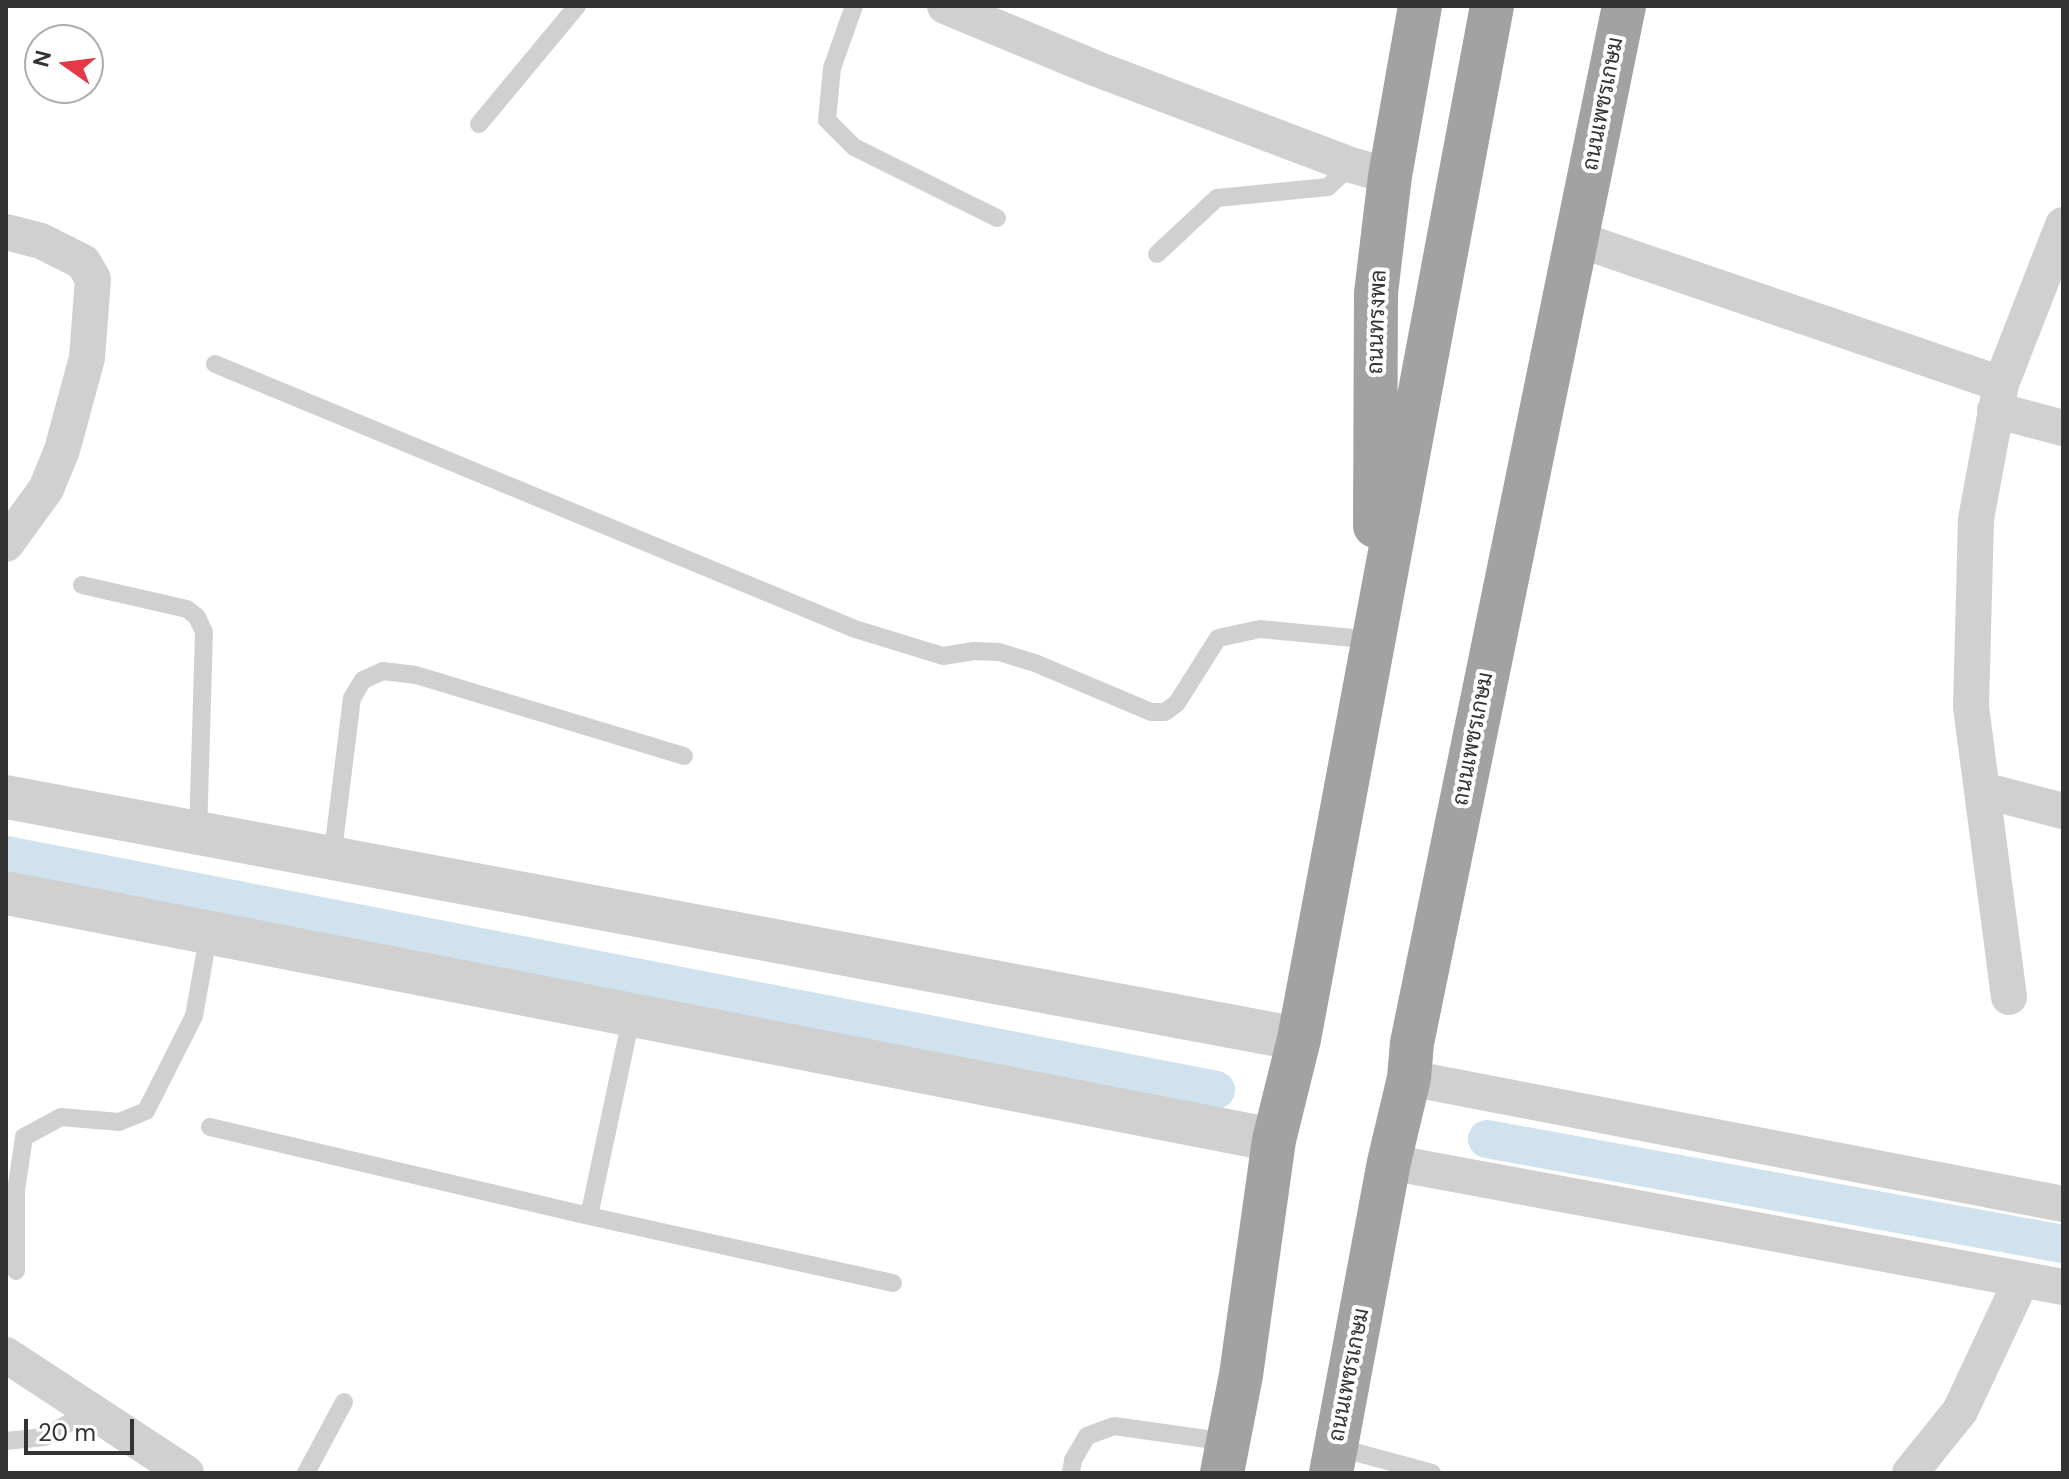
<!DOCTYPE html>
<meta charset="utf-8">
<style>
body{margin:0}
#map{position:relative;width:2069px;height:1479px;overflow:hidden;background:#fff;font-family:"DM Sans",sans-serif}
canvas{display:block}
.frame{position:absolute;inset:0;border:8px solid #333;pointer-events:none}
.north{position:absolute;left:24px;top:24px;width:80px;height:80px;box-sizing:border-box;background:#fff;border:2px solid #adadad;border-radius:50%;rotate:284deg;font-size:22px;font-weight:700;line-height:32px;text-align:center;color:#333}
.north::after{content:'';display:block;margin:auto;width:28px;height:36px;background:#e63946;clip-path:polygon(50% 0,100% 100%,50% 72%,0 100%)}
.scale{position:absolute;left:24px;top:1419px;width:110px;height:36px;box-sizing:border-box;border:4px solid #333;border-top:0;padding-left:10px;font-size:24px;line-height:28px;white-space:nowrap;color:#333;-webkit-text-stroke:6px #fff;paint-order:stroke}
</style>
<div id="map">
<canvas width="2069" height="1479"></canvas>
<div class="frame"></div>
<div class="north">N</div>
<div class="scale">20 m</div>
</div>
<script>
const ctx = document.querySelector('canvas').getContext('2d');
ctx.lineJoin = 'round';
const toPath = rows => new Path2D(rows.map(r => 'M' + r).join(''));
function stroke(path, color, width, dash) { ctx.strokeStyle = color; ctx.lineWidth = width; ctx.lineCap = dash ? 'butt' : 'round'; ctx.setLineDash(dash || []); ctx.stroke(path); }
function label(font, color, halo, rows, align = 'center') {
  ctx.font = font + ' "DM Sans",Sarabun,sans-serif'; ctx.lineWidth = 8; ctx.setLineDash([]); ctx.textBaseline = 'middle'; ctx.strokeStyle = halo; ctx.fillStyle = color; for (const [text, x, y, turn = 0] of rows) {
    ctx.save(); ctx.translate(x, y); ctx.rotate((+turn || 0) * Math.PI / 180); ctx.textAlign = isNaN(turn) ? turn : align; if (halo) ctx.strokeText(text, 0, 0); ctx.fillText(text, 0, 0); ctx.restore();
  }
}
stroke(toPath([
 [6,855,1216,1090],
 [1487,1139,2063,1244]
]), '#cfe2ee', 38);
stroke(toPath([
 [854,6,832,68,827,120,854,147,997,218],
 [479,124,577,6],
 [1157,254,1217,198,1328,187,1351,165],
 [215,364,855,629,943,656,974,651,999,652,1035,663,1151,712,1165,712,1177,703,1218,638,1260,629,1374,640],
 [82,585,187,609,197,617,204,632,198,834],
 [332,859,352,698,363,680,383,671,416,675,684,756],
 [210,1127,589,1216,632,1014],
 [589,1216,893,1283],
 [16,1271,16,1191,24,1137,61,1117,119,1122,146,1111,194,1016,209,932],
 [6,1441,45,1437,91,1410],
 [1336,1447,1432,1473],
 [306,1473,344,1402],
 [1071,1473,1073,1460,1087,1436,1114,1426,1228,1442]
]), '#d0d0d0', 18);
stroke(toPath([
 [945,6,1097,69,1351,165,1390,176],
 [6,232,41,241,83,262,93,279,87,358,62,450,46,489,6,544],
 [1577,239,2001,384],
 [1995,410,2063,428],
 [1982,790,2063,811],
 [2009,997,1971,707,1976,519,2001,384,2063,225],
 [1409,1078,2063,1204],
 [1389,1162,2063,1287],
 [6,1355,186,1473],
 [1910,1473,1960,1411,2022,1279]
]), '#d0d0d0', 36);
stroke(toPath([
 [6,797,1299,1039],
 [6,893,1274,1140]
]), '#d0d0d0', 44);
stroke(toPath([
 [1375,526,1376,293,1390,176,1420,6],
 [1222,1473,1241,1375,1274,1140,1299,1039,1492,6],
 [1331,1473,1389,1162,1409,1078,1412,1043,1624,6]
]), '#a2a2a2', 44);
label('22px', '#333', '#fff', [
 ["ถนนเพชรเกษม",1604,104,-79],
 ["ถนนทรงพล",1378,322,-88],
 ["ถนนเพชรเกษม",1474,739,-79],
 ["ถนนเพชรเกษม",1350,1375,-79]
]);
</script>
